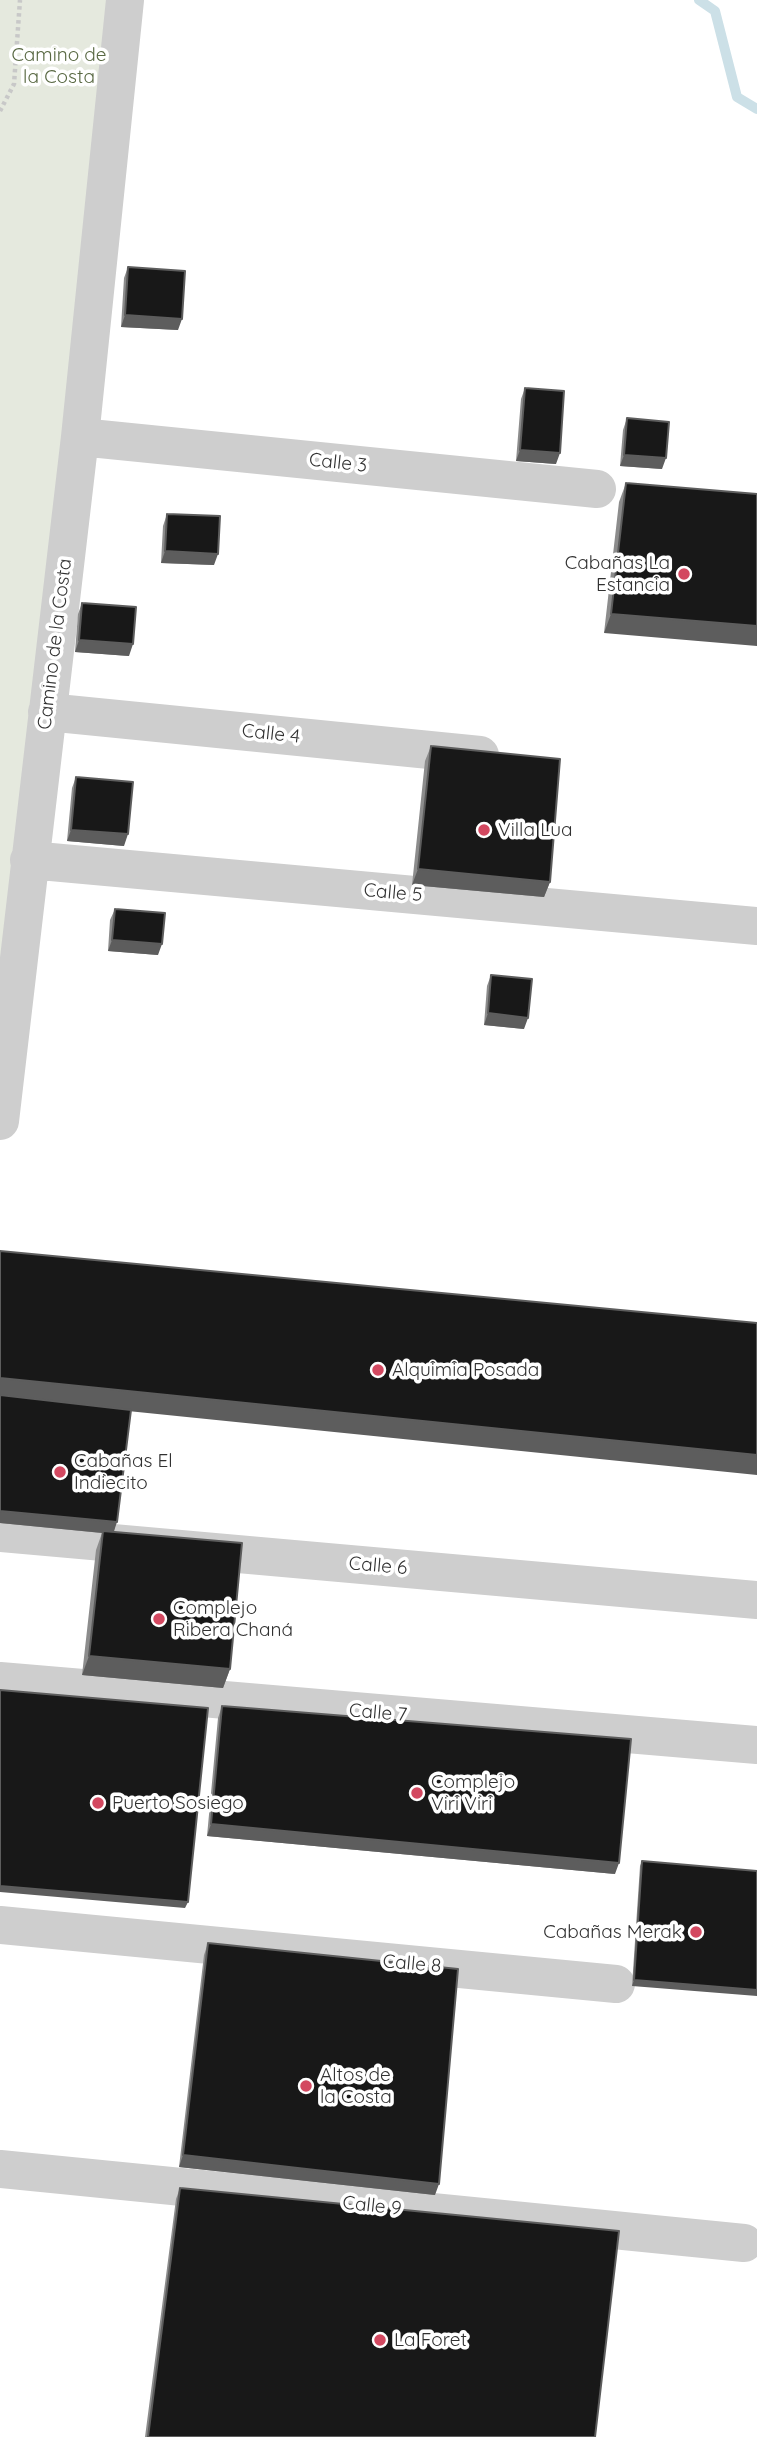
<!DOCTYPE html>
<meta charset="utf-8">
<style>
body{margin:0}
canvas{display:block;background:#fff}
</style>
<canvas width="757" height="2437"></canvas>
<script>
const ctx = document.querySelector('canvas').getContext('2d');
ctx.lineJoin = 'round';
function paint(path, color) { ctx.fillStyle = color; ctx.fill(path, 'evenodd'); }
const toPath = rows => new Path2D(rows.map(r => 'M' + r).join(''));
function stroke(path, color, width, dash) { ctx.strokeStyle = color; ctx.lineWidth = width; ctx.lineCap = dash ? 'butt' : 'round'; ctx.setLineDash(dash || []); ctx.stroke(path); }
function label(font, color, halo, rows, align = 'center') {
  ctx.font = font + ' Quicksand,sans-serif'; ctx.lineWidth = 7; ctx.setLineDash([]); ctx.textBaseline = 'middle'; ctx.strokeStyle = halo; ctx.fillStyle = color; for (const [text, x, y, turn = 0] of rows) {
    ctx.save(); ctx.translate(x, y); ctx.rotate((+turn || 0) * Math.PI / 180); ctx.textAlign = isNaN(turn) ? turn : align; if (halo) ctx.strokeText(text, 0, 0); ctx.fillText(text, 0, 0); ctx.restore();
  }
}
paint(toPath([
 [0,0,125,0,0,988]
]), '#e5e9de');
stroke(toPath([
 [699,0,715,11,737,97,757,109]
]), '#cce0e7', 10);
stroke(toPath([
 [0,111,14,84,20,0]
]), '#c8c8c8', 4.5, [3.5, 3.5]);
stroke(toPath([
 [80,437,597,489],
 [47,712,480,755],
 [29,860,757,926],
 [0,1121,80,437,125,0],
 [0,1533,757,1600],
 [0,1681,757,1745],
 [0,1925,616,1984],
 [0,2169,744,2243]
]), '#cecece', 38);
paint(toPath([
 [128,267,178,330,121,327,124,278],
 [525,388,556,464,516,461,521,399],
 [627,418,662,469,620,466,623,430],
 [626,483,757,494,604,633,619,502],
 [167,514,214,565,161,563,163,526],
 [82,603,129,656,75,652,78,614],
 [431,746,550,882,544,897,412,885,425,761],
 [76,777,124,846,67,841,72,788],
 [115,909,158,955,108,951,110,920],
 [491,975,524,1029,484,1025,487,986],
 [131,1411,114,1532,230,1669,223,1688,82,1675,96,1550,102,1533,0,1523],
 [222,1706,615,1874,207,1836,218,1718],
 [642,1861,757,1871,632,1986,640,1866],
 [208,1943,435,2195,179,2167,204,1955],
 [180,2188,595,2437,145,2437,176,2199]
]), '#8c8c8c');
paint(toPath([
 [125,315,182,319,178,330,121,327],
 [520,450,560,453,556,464,516,461],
 [624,455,666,458,662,469,620,466],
 [165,551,218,554,214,565,161,563],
 [611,614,757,626,757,646,604,633],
 [79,640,133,644,129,656,75,652],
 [71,830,128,834,124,846,67,841],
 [418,869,550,882,544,897,412,885],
 [112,940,162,944,158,955,108,951],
 [488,1013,528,1018,524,1029,484,1025],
 [0,1378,757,1455,757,1475,0,1398],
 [0,1511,117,1522,113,1534,0,1523],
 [89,1656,230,1669,223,1688,82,1675],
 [211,1824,619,1863,615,1874,207,1836],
 [0,1886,188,1902,185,1908,0,1892],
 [634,1980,757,1990,757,1996,632,1986],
 [183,2155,439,2184,435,2195,179,2167]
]), '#5d5d5d');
const building = toPath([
 [128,267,185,271,182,319,125,315,128,267],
 [525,388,564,391,560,453,520,450,525,388],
 [627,418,669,422,666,458,624,455,627,418],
 [626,483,757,494,757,626,611,614,626,483],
 [167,514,220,516,218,554,165,551,167,514],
 [82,603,136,607,133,644,79,640,82,603],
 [431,746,560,759,550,882,418,869,431,746],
 [76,777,133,782,128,834,71,830,76,777],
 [115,909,165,913,162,944,112,940,115,909],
 [491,975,532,979,528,1018,488,1013,491,975],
 [0,1251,757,1323,757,1455,0,1378,0,1251],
 [0,1395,131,1410,117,1522,0,1511,0,1395],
 [103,1531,242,1543,230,1669,89,1656,103,1531],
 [0,1690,208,1708,188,1902,0,1886,0,1690],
 [222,1706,631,1739,619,1863,211,1824,222,1706],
 [642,1861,757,1871,757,1990,634,1980,642,1861],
 [208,1943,458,1969,439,2184,183,2155,208,1943],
 [180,2188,619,2231,595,2437,148,2437,180,2188]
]);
paint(building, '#181818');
stroke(building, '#5d5d5d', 2);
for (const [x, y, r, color] of [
 [684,574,7,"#d34860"],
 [484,830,7,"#d34860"],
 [378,1370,7,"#d34860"],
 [60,1472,7,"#d34860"],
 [159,1619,7,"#d34860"],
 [417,1793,7,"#d34860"],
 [98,1803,7,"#d34860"],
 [696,1932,7,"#d34860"],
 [306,2086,7,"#d34860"],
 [380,2340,7,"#d34860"]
]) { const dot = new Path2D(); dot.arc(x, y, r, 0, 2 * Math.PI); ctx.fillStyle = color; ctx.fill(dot); stroke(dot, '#fff', 2.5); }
label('19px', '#586842', '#fff', [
 ["Camino de",59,55],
 ["la Costa",59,77]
]);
label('19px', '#313131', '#fff', [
 ["Calle 3",338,463,6],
 ["Camino de la Costa",55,644,-83],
 ["Calle 4",271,734,6],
 ["Calle 5",393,893,5],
 ["Calle 6",378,1566,5],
 ["Calle 7",378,1713,5],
 ["Calle 8",412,1964,5],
 ["Calle 9",372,2206,6]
]);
label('19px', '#313131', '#fff', [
 ["Cabañas La",670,563,"right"],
 ["Estancia",670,585,"right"],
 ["Villa Lua",498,830],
 ["Alquimia Posada",392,1370],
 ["Cabañas El",74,1461],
 ["Indiecito",74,1483],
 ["Complejo",173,1608],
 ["Ribera Chaná",173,1630],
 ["Complejo",431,1782],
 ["Viri Viri",431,1804],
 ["Puerto Sosiego",112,1803],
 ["Cabañas Merak",682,1932,"right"],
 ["Altos de",320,2075],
 ["la Costa",320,2097],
 ["La Foret",394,2340]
], 'left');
</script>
